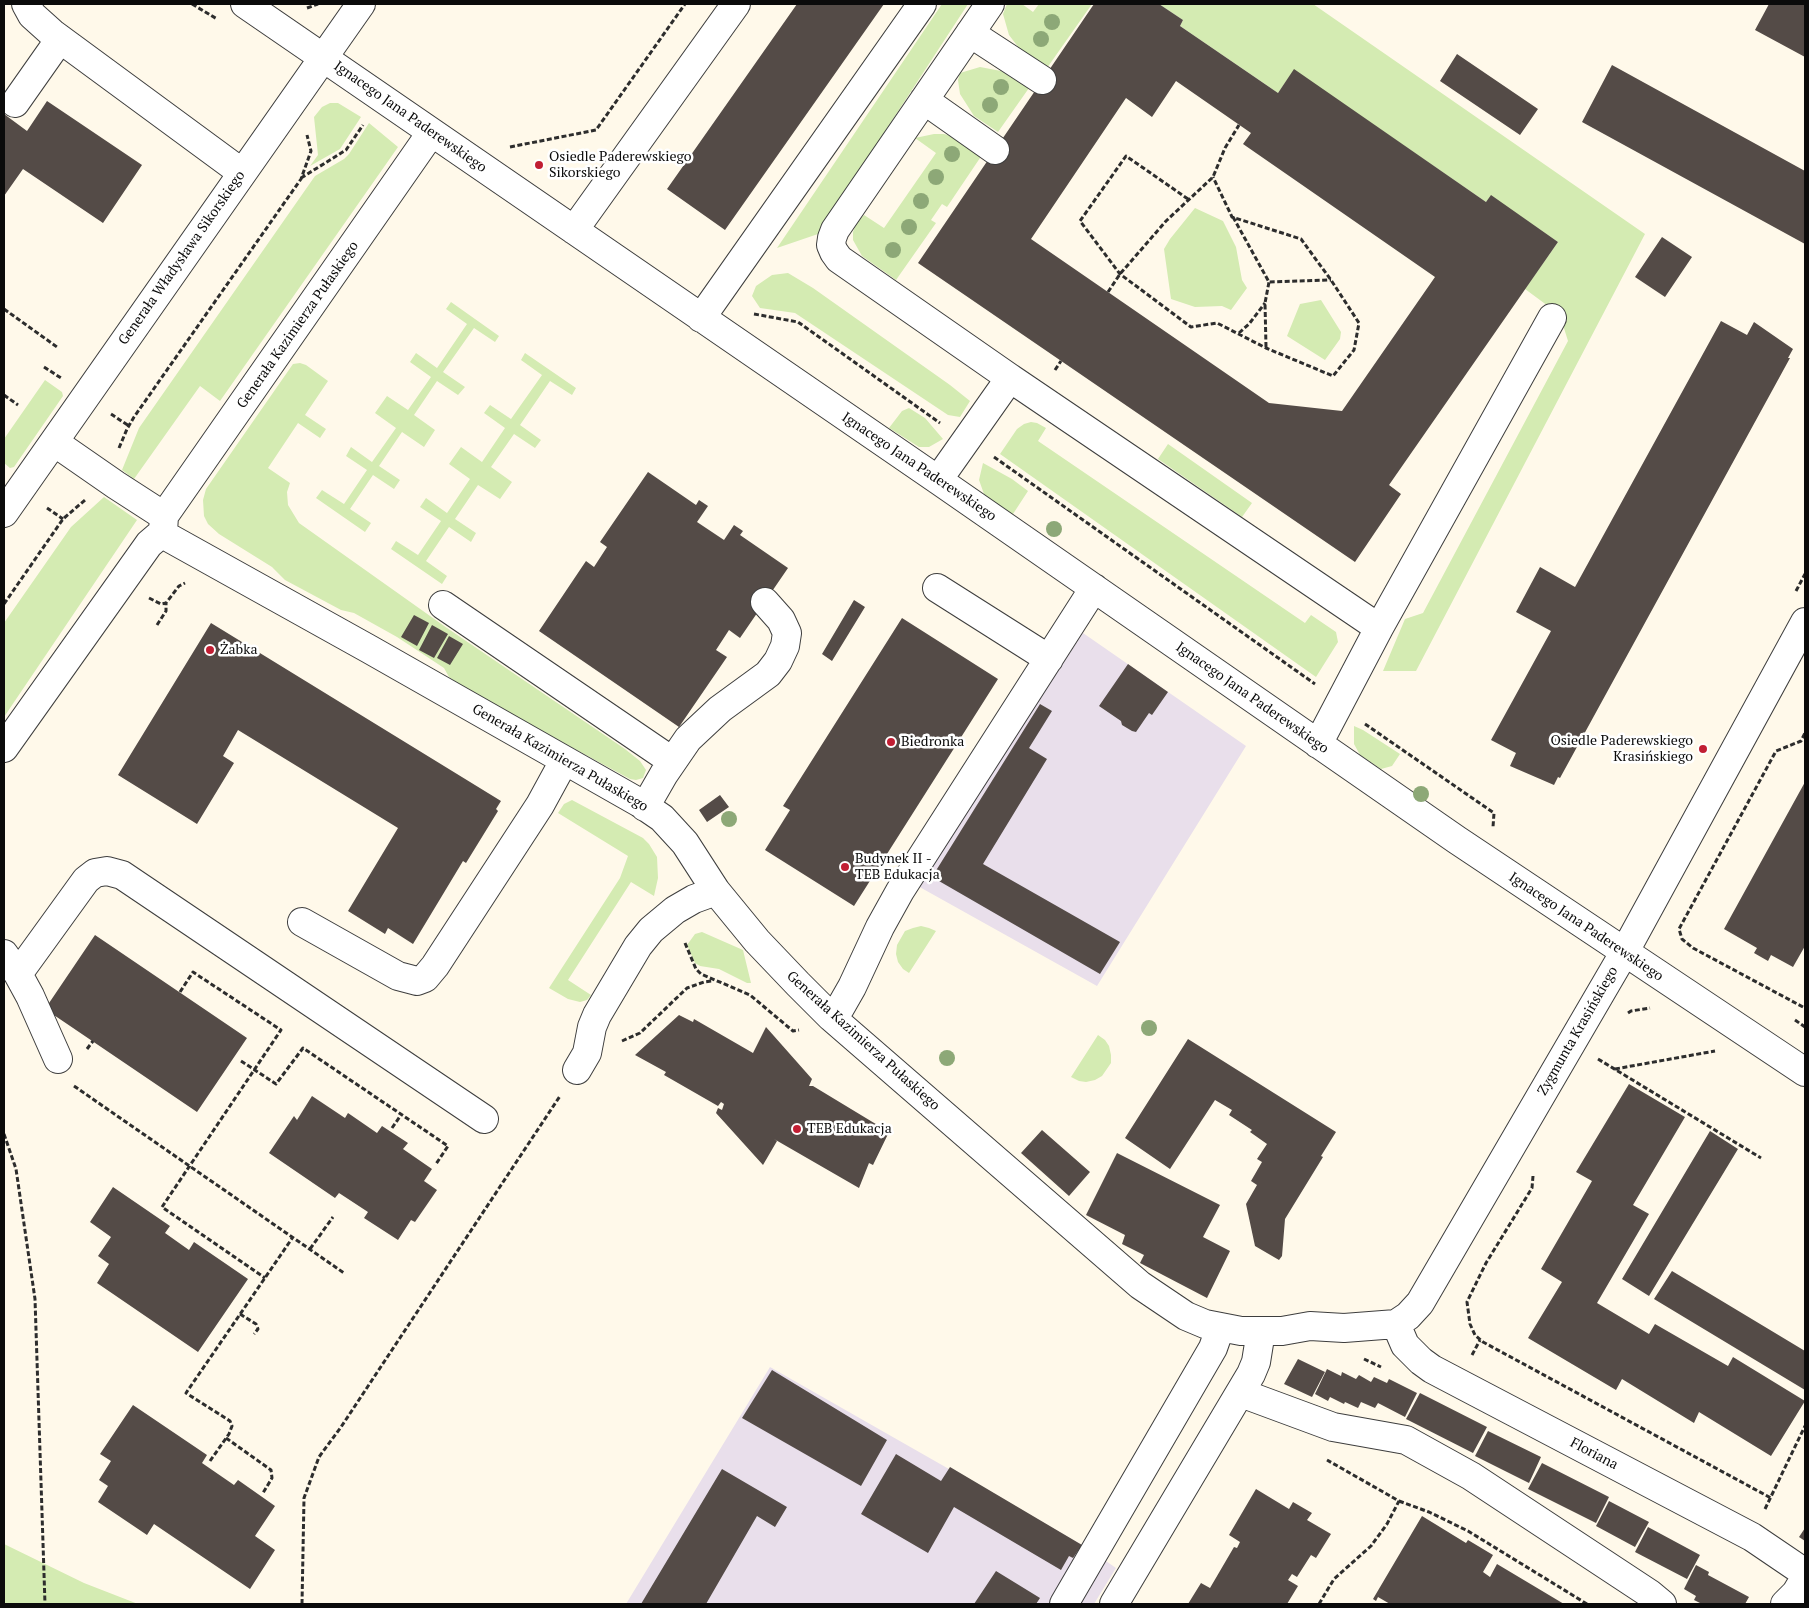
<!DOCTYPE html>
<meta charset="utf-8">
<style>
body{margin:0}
#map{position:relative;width:1809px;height:1608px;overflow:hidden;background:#fff9ea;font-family:"PT Serif",serif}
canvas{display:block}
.frame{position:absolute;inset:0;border:5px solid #0b0b0b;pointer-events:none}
</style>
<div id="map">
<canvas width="1809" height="1608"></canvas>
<div class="frame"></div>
</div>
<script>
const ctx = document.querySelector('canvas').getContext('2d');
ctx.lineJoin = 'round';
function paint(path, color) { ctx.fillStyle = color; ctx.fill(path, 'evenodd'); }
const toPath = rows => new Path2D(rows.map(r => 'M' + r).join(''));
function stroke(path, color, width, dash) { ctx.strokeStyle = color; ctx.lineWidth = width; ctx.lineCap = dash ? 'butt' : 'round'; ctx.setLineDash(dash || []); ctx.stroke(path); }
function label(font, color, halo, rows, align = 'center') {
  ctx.font = font + ' "PT Serif",serif'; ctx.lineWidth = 5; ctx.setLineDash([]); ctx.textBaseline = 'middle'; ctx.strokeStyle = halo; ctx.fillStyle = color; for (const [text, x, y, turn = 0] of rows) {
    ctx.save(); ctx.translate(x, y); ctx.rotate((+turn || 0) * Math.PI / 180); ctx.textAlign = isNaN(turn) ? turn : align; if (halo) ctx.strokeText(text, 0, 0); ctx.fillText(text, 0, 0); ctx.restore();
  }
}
paint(toPath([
 [1083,633,1246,746,1097,986,916,885],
 [770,1367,1084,1546,1116,1568,1094,1604,626,1604]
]), '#e9dfeb');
paint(toPath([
 [942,4,968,4,818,234,777,248],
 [1007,4,1022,4,1033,12,1039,4,1092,4,1047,68,1019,48,1009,35,1003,14],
 [1159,4,1313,4,1645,234,1416,671,1383,671,1405,619,1423,613,1568,341,1563,325,1567,320,1525,289,1558,242,1491,196,1486,202,1294,70,1278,93,1180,26,1183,20],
 [980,67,1001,71,1029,88,998,132,974,116,960,94,958,80,960,73],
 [330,103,338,103,361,117,340,149,310,166,318,155,314,117,322,107],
 [369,123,398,147,220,401,200,386,134,479,122,470,139,428,315,176,344,159,349,154],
 [934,134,944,134,954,137,982,155,947,207,942,204,931,220,936,223,896,280,862,256,853,240,853,232,857,222,864,215,884,228,936,153,915,138],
 [1195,208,1223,221,1236,247,1242,280,1247,288,1231,310,1222,306,1195,307,1171,299,1164,249,1170,239],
 [788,273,813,288,950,385,970,401,960,417,948,415,795,313,760,308,752,296,756,286,772,275],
 [1321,300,1341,332,1340,339,1325,360,1287,336,1300,304],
 [451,302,499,336,495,342,474,328,443,372,465,387,458,395,437,381,414,415,435,430,424,447,402,432,379,466,400,480,394,489,373,475,350,509,371,523,365,532,316,498,322,490,344,504,367,470,346,456,351,447,372,462,396,428,375,413,387,396,408,410,431,377,410,362,416,353,437,368,467,324,446,309],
 [525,353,576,388,572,395,550,381,520,425,541,440,535,448,514,434,491,467,512,482,500,499,478,485,455,519,476,533,471,542,449,527,426,561,447,576,442,584,391,549,396,541,418,555,441,521,420,507,426,498,447,513,470,479,449,464,461,447,482,462,505,428,484,413,490,405,511,419,542,375,521,360],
 [300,363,306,365,328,381,305,415,326,429,320,438,298,423,268,468,290,483,287,492,288,505,299,523,447,628,625,749,640,761,646,770,643,778,636,780,630,779,470,692,449,677,444,668,397,637,354,613,341,610,285,580,272,567,219,534,208,524,204,516,203,500,206,489,293,364],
 [45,380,62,392,63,396,14,467,10,468,4,463,4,439],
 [909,408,925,418,943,439,929,447,919,447,889,428,902,411],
 [1031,422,1037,423,1046,428,1038,441,1305,623,1311,615,1336,632,1338,642,1316,677,1000,454,1017,429,1024,424],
 [1168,444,1252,503,1242,517,1158,459],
 [983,463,1012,479,1028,491,1013,514,1009,513,989,499,984,494,979,480],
 [104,497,137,520,4,717,4,623,71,527],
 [1354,726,1363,730,1400,754,1392,766,1381,769,1360,755,1354,744],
 [572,800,643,838,649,844,657,857,658,878,654,896,631,882,568,980,591,995,587,1000,580,1002,568,999,549,988,620,878,628,856,558,813,564,804],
 [921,926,929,928,936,931,909,973,903,969,898,962,896,954,897,945,905,931,913,928],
 [702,932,743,950,751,983,747,983,719,969,700,966,695,963,687,945,695,934],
 [1098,1035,1105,1040,1109,1046,1111,1055,1111,1063,1102,1076,1095,1080,1086,1082,1079,1081,1071,1077],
 [4,1544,84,1583,138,1604,4,1604]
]), '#d4ebb2');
paint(toPath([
 [797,4,884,4,725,230,667,189],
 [1094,4,1159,4,1183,20,1180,26,1278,93,1294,69,1486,202,1491,195,1558,242,1389,485,1401,494,1355,562,918,263],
 [1176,81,1251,133,1243,144,1435,277,1342,411,1269,403,1031,239,1126,98,1152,117],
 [1769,4,1805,4,1805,57,1755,30],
 [1457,54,1538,109,1520,135,1440,81],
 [1612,65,1805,171,1805,244,1582,122],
 [47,101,142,165,103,223,23,169,4,196,4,114,27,131],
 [1662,237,1692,257,1665,297,1635,277],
 [1721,321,1747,335,1754,322,1793,349,1788,358,1790,358,1560,778,1558,777,1554,785,1510,766,1516,753,1491,740,1551,631,1516,612,1540,567,1575,587],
 [648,472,696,505,699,500,708,506,697,522,724,540,734,525,743,531,740,535,788,568,740,638,729,630,716,650,727,657,679,727,539,631,586,561,594,567,607,547,600,542],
 [854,600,865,607,832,661,822,654],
 [414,615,429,623,417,646,401,637],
 [902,618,998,679,854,906,765,850,790,810,783,806],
 [211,623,501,801,496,809,498,811,466,863,463,861,413,944,388,928,385,934,348,911,398,828,238,730,223,756,234,763,197,824,118,775],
 [432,625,448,634,434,658,419,650],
 [449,636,463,644,450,665,437,658],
 [1128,664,1168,692,1152,715,1149,713,1136,732,1132,731,1122,725,1121,721,1099,706],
 [1040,704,1052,711,1029,748,1047,759,983,864,1120,942,1100,974,932,877],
 [1805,782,1805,946,1793,967,1771,955,1768,961,1754,953,1757,948,1724,929],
 [720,795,729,807,707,822,699,810],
 [95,935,247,1038,197,1112,45,1009],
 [679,1015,693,1022,694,1019,753,1053,766,1027,812,1079,809,1086,813,1086,889,1132,873,1165,869,1163,859,1188,774,1139,777,1141,763,1165,716,1113,718,1108,722,1110,724,1104,721,1102,718,1106,664,1075,666,1072,635,1055],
 [1188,1039,1336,1132,1321,1156,1323,1157,1285,1219,1282,1256,1279,1260,1255,1246,1246,1204,1257,1185,1251,1181,1262,1162,1257,1159,1267,1144,1250,1132,1252,1130,1229,1115,1232,1110,1215,1100,1170,1169,1125,1138],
 [1629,1084,1685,1117,1633,1205,1649,1214,1597,1303,1649,1334,1655,1324,1728,1366,1733,1357,1805,1401,1771,1456,1699,1412,1694,1423,1622,1379,1616,1390,1528,1338,1562,1282,1541,1269,1592,1181,1576,1172],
 [312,1096,345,1118,348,1113,377,1133,382,1126,408,1143,403,1149,432,1169,424,1181,437,1190,415,1222,411,1220,398,1240,364,1218,368,1212,339,1193,335,1198,269,1153,294,1116,297,1120],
 [1042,1130,1090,1172,1069,1196,1021,1153],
 [1710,1131,1738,1149,1649,1296,1622,1279],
 [1117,1153,1220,1205,1203,1237,1230,1251,1207,1298,1140,1263,1144,1255,1122,1244,1125,1235,1086,1215],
 [113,1187,170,1226,165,1233,189,1250,194,1242,248,1279,198,1352,97,1283,109,1264,98,1256,111,1237,90,1222],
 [1672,1271,1805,1351,1805,1390,1654,1299],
 [1298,1359,1325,1372,1312,1397,1284,1384],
 [1327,1369,1341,1376,1342,1372,1356,1379,1359,1375,1371,1382,1374,1377,1387,1383,1389,1379,1417,1393,1405,1417,1378,1403,1375,1408,1361,1402,1358,1408,1345,1402,1344,1404,1330,1397,1328,1401,1315,1394],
 [772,1370,887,1440,861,1486,742,1418],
 [1420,1393,1487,1427,1473,1453,1406,1419],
 [133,1405,207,1455,202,1463,234,1485,238,1480,275,1506,255,1536,275,1550,250,1589,154,1524,147,1535,98,1502,108,1486,99,1480,111,1461,100,1454],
 [1488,1431,1541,1457,1529,1483,1475,1456],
 [896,1454,941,1481,950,1467,1082,1545,1073,1558,1069,1556,1061,1570,954,1507,928,1553,861,1514],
 [1542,1463,1609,1497,1596,1523,1528,1489],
 [722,1469,787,1507,775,1527,757,1516,706,1604,641,1604],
 [1256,1489,1289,1509,1293,1502,1312,1513,1307,1520,1331,1534,1316,1558,1311,1555,1297,1577,1292,1574,1288,1580,1298,1586,1287,1604,1188,1604,1201,1583,1210,1588,1234,1547,1237,1548,1240,1542,1229,1535],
 [1609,1501,1649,1522,1635,1547,1596,1526],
 [1422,1516,1466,1543,1468,1540,1493,1555,1483,1572,1490,1577,1497,1564,1564,1604,1390,1604,1378,1597,1376,1601,1373,1599],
 [1648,1527,1700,1555,1687,1579,1635,1552],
 [1805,1528,1805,1541,1799,1537],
 [1696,1565,1709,1572,1708,1575,1749,1597,1745,1604,1702,1604,1694,1600,1696,1596,1684,1589],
 [996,1571,1040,1598,1036,1604,974,1604]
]), '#544b47');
const minor = toPath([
 [26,4,32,15,52,33,241,172],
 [245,4,938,480,1457,840,1805,1072],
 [970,33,1042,80],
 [924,100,995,150],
 [15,103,60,39],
 [431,133,164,516,163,532,166,536,369,649,640,803,662,818,685,843,716,891,757,941,798,984,831,1017,1140,1285,1186,1316,1205,1324,1241,1331,1282,1331,1310,1326,1344,1328,1396,1324,1408,1316,1420,1303,1624,953,1805,622],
 [574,230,736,4],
 [701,318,922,4],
 [1010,378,1379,628,1552,318],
 [54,442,116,485,164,516],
 [938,480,1010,378,839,259,834,252,831,245,832,238,835,230,990,4],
 [4,513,361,4],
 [937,588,1049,659],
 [443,605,672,761],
 [1318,744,1379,628],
 [4,748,149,544,163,532],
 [645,807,664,774,688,739,720,709,768,674,778,661,785,646,787,633,781,620,765,602],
 [302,922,398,976,417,981,425,978,435,966,540,805,564,761],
 [4,954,18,974,86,880,95,873,107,871,122,875,484,1119],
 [18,974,30,996,58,1059],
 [831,1017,840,1008,852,987,880,927,900,891,1094,588],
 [577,1070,587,1053,592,1027,597,1015,638,946,651,930,675,910,694,899,716,891],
 [1396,1324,1405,1345,1421,1361,1432,1369,1752,1537,1805,1573],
 [1241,1393,1333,1427,1406,1440,1471,1476,1650,1594,1662,1604],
 [1064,1604,1213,1348,1220,1328],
 [1114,1604,1251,1374,1256,1362,1261,1331],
 [1785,1604,1796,1593,1805,1578]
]);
stroke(minor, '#3e3e3e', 30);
stroke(toPath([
 [192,4,217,19],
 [307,8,318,4],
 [510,147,596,130,685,4],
 [301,178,346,150,363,125],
 [1188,199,1126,156,1080,221,1120,274,1191,327,1217,323,1266,348,1333,376,1354,350,1359,323,1331,280,1301,239,1232,217,1213,177],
 [1233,217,1269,282,1331,280],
 [1108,292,1120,274,1166,221,1213,177,1225,148,1239,125],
 [4,309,57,347],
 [754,314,798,322,940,423],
 [1239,333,1249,324,1265,303],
 [1266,347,1265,303,1269,282],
 [44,367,61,378],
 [1055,370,1061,361],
 [4,395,18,405],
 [111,414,129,426],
 [119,448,127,429,134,417,301,179,311,151,307,135],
 [994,457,1315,684],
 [47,508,63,519],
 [1796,591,1805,574],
 [149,598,161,604,166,603,179,586,185,583],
 [4,604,63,519,85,500],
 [157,625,166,611,166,603],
 [1365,724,1494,813,1493,827],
 [685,943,696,969,701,974,750,995,793,1031,799,1030],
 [180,992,193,972,281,1030,162,1207,265,1278],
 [1803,1007,1693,948,1682,939,1679,929,1776,751,1801,741,1805,733],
 [1628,1013,1631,1011,1650,1008],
 [1795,1020,1805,1027],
 [622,1041,640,1033,687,988,704,982,712,981],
 [87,1049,93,1041],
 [1598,1059,1761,1158],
 [241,1061,276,1084,303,1048,448,1146,436,1164],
 [1615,1069,1715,1051],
 [74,1086,344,1273],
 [392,1128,401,1115],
 [4,1134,16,1169,35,1299,45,1604],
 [1533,1176,1532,1188,1486,1263,1467,1302,1470,1324,1475,1335,1483,1342,1771,1498],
 [310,1249,333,1217],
 [240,1314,256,1324,258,1329,254,1334],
 [1472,1355,1480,1340],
 [1364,1359,1381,1367],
 [226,1438,271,1470,272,1478,263,1493],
 [210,1461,229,1434,232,1426,230,1421,186,1393,293,1237],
 [1399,1501,1429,1512,1468,1531,1587,1604],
 [1765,1509,1805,1426],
 [302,1604,304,1498,319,1457,341,1427,560,1096],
 [1319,1604,1334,1579,1371,1546,1387,1524,1399,1501,1327,1460]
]), '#2d2d2d', 3, [5, 2.5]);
stroke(minor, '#fff', 28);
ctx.fillStyle = '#8da877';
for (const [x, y] of [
 [1052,22],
 [1041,39],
 [1001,87],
 [990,105],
 [952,154],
 [936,177],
 [921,201],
 [909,227],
 [893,250],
 [1054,529],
 [1421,794],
 [729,819],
 [1149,1028],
 [947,1058]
]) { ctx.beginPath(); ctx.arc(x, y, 8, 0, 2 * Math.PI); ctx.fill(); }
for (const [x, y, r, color] of [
 [539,165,5,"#c11e33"],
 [210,650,5,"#c11e33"],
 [891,742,5,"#c11e33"],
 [1703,749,5,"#c11e33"],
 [845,867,5,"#c11e33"],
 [797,1129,5,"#c11e33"]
]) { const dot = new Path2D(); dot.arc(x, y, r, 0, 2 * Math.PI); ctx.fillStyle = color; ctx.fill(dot); stroke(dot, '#fff', 2); }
label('14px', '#0b0b0b', '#fff', [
 ["Ignacego Jana Paderewskiego",410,117,35],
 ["Generała Władysława Sikorskiego",182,258,-55],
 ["Generała Kazimierza Pułaskiego",298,325,-55],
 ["Ignacego Jana Paderewskiego",919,467,34],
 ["Ignacego Jana Paderewskiego",1252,698,35],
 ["Generała Kazimierza Pułaskiego",560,758,30],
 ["Ignacego Jana Paderewskiego",1586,927,34],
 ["Zygmunta Krasińskiego",1578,1031,-60],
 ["Generała Kazimierza Pułaskiego",863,1041,42],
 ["Floriana",1594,1454,28]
]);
label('14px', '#0b0b0b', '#fff', [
 ["Osiedle Paderewskiego",549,157],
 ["Sikorskiego",549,173],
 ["Żabka",220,650],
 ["Osiedle Paderewskiego",1693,741,"right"],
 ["Krasińskiego",1693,757,"right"],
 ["Biedronka",901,742],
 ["Budynek II -",855,859],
 ["TEB Edukacja",855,875],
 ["TEB Edukacja",807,1129]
], 'left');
</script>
